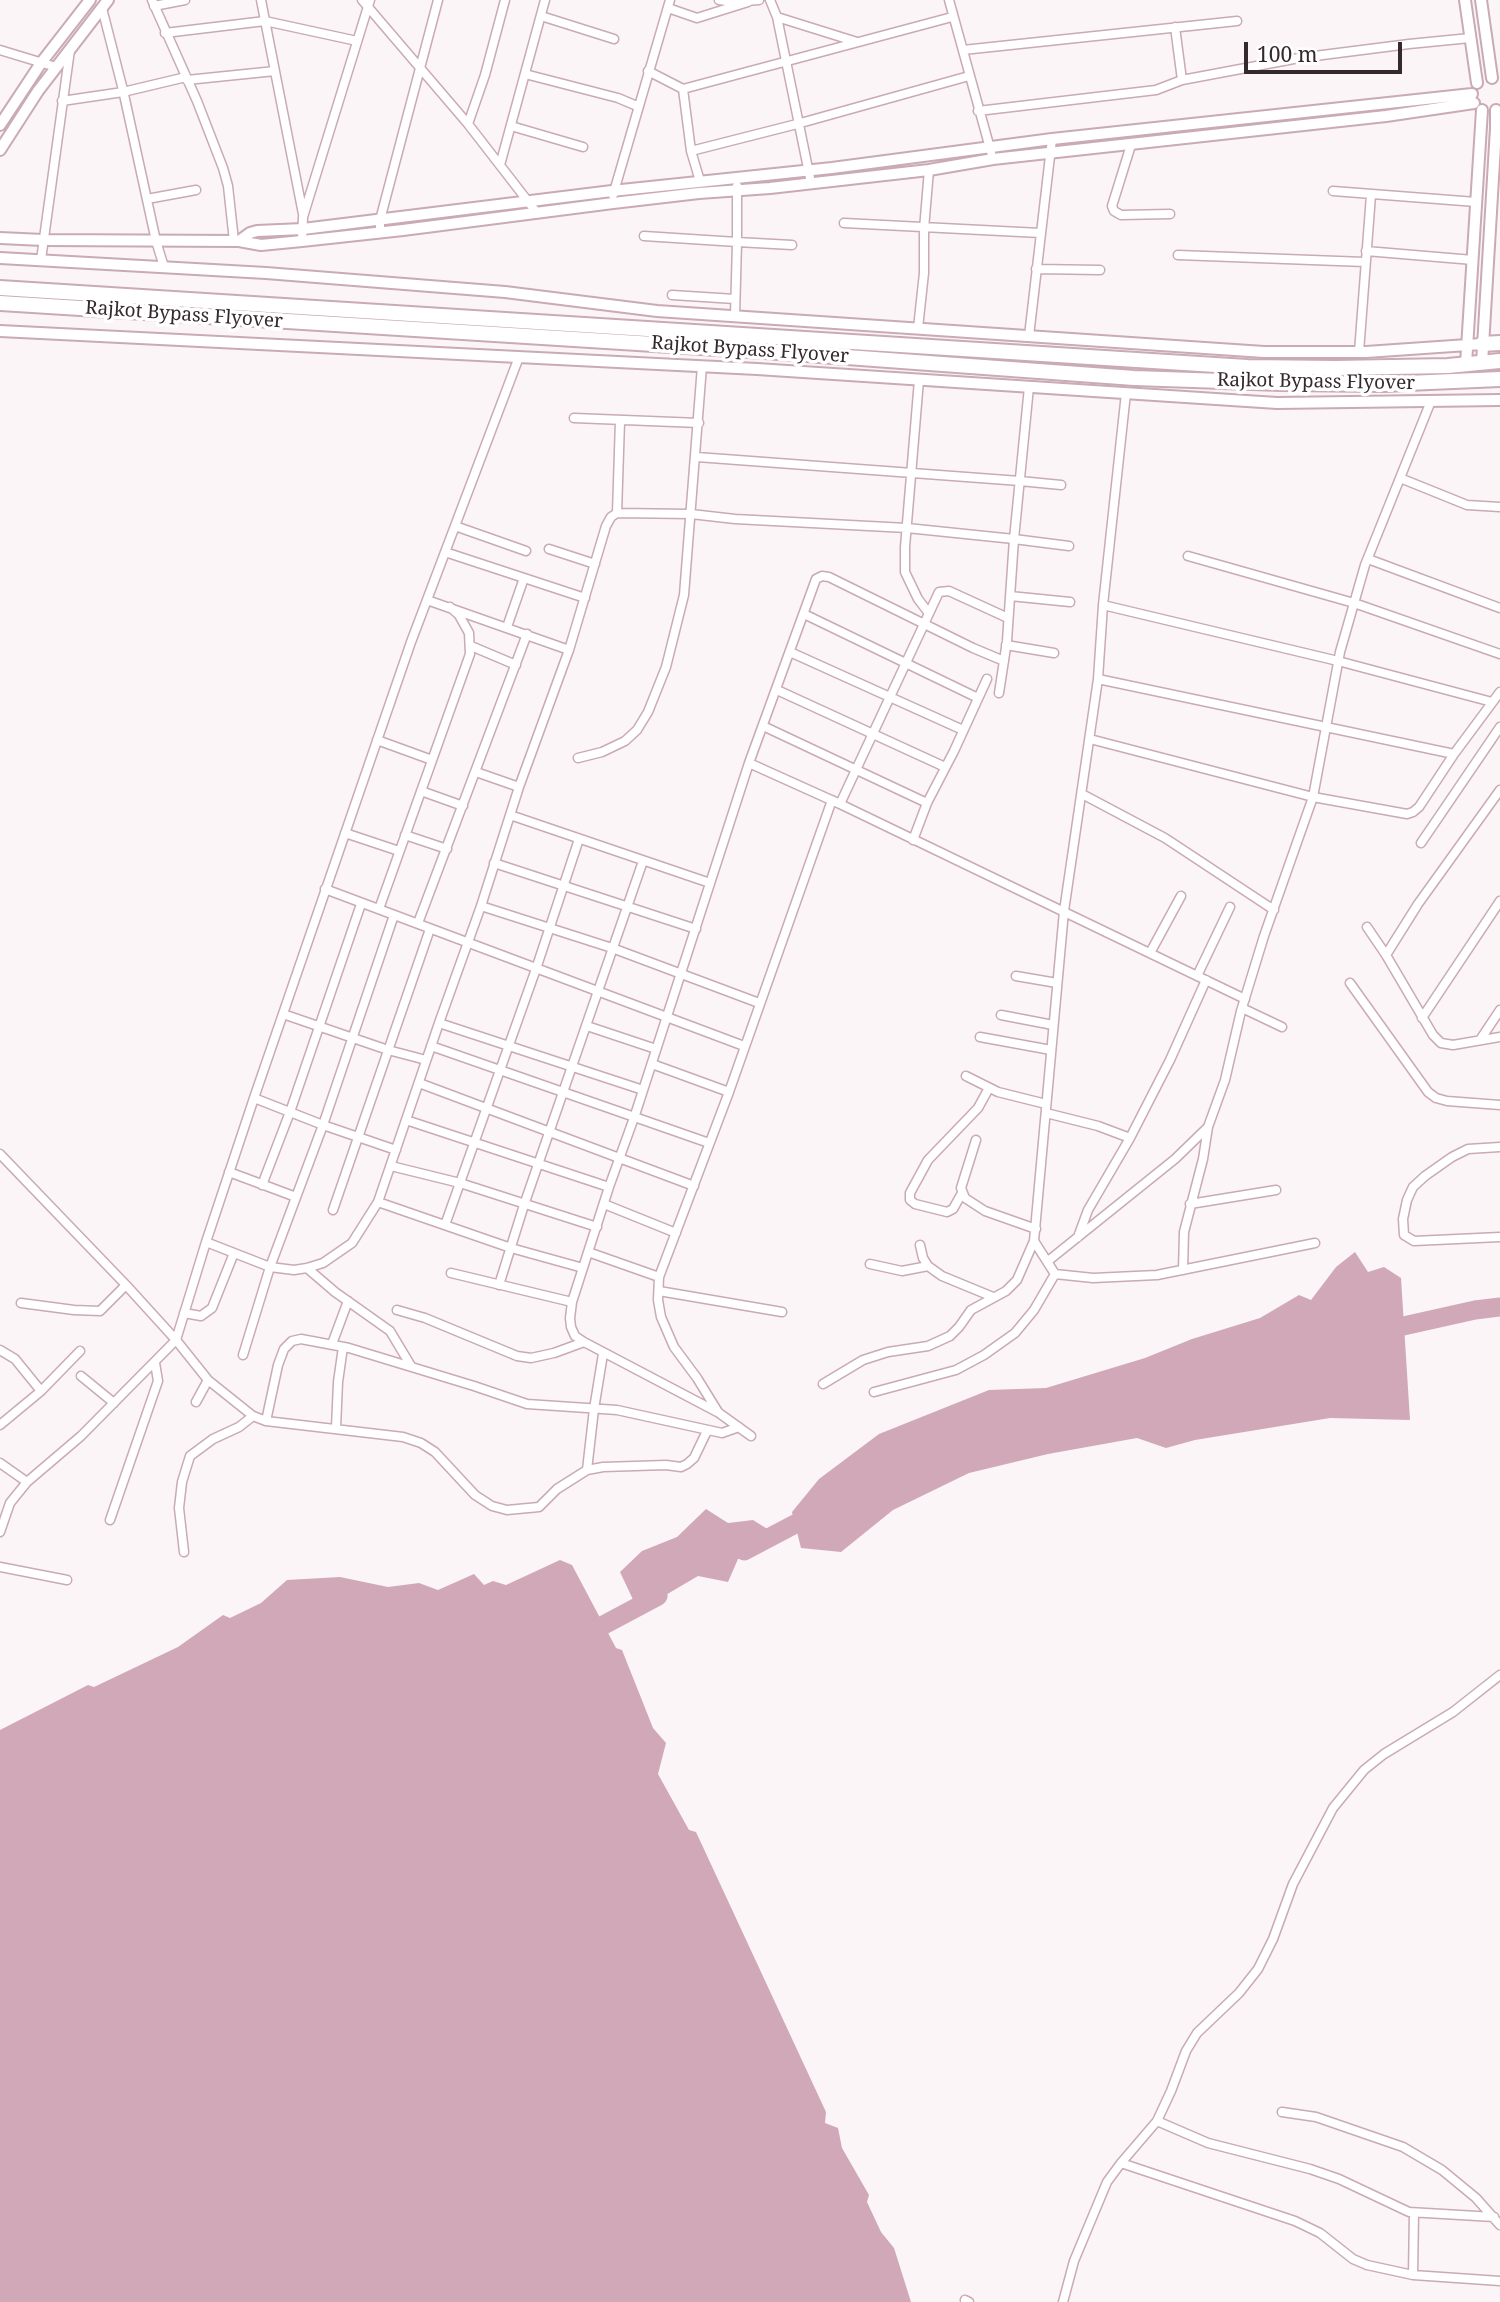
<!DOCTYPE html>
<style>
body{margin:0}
#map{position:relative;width:1500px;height:2302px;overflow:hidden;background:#fbf5f7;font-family:"Noto Serif",serif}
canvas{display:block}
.scale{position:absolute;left:1244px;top:42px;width:158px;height:32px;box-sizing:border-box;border:4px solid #34292d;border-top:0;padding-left:9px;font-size:21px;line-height:24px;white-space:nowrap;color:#34292d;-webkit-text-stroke:5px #fff;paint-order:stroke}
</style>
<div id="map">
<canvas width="1500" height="2302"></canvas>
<div class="scale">100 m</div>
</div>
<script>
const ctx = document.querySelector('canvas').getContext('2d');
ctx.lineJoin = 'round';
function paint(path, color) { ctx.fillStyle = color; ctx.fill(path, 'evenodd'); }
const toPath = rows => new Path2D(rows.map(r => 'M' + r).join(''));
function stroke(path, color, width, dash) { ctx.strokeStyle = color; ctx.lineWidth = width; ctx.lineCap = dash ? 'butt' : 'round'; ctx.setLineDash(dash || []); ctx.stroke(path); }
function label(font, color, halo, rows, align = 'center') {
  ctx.font = font + ' "Noto Serif",serif'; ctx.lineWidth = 7; ctx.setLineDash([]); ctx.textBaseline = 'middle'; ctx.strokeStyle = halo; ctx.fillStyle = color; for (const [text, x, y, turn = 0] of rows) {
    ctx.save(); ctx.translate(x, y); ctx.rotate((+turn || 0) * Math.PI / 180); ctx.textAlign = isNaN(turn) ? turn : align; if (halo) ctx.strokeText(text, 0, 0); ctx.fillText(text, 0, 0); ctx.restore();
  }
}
paint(toPath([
 [1355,1252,1368,1272,1384,1267,1401,1278,1410,1420,1330,1418,1195,1440,1166,1448,1137,1438,1048,1454,969,1473,893,1510,841,1552,801,1548,792,1512,819,1479,879,1434,989,1390,1046,1388,1145,1358,1192,1339,1260,1318,1299,1295,1311,1300,1336,1267],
 [706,1509,728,1523,753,1520,769,1530,759,1553,738,1559,728,1582,698,1576,664,1596,655,1604,637,1608,620,1572,642,1551,677,1537],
 [560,1560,572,1565,616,1648,622,1650,653,1728,666,1743,658,1774,689,1830,696,1832,826,2112,825,2123,838,2128,842,2148,869,2195,867,2202,881,2232,894,2248,911,2302,0,2302,0,1730,88,1685,94,1687,178,1647,223,1615,230,1618,261,1603,287,1580,340,1577,388,1587,419,1583,438,1590,474,1574,484,1585,493,1581,506,1585]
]), '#d1a8b7');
stroke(toPath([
 [1381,1331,1475,1310,1500,1307],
 [744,1551,816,1513],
 [583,1636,658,1596]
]), '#d1a8b7', 19);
const minor = toPath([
 [152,0,197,101,223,168,228,186,234,241],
 [261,0,303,214],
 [362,0,468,124],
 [505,0,485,75,468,124,537,213],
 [719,0,733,2,759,0],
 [770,0,777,17,811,183],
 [949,0,991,152],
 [154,6,185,0],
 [102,8,123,90,156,241,164,267],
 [668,8,697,18,748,2],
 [541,16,614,39],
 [777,17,857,42],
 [1175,27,1182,80],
 [165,33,265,21,357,41],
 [0,50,56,67],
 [963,50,1237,21],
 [648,71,683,89],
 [525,74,618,98,637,106],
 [187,80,275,71],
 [62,101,123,92,186,77],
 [978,111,1139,92,1156,90,1182,80,1299,58,1409,44,1470,38],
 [511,126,583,147],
 [1131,145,1112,206,1114,211,1121,215,1170,214],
 [691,151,797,124,969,76],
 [500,165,545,0],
 [700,181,691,151,683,89,952,17],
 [737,186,737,242,792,245],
 [1333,191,1476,202],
 [613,195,670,0],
 [147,199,196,190],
 [844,223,1040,233],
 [380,232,380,220,438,0],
 [644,236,737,242,735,316],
 [302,241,303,217,370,0],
 [1366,251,1473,260],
 [1178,255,1365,262],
 [41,260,70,50],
 [1036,269,1100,270],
 [672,295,735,299],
 [918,328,924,273,924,229,929,170],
 [1029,336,1052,139],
 [1359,352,1371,195],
 [919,380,905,547,905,572,918,599,928,612],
 [574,418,699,423],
 [697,457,1020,481,1061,485],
 [1400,478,1467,505,1500,507],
 [617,513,620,421],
 [455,526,526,551],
 [549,549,595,564],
 [445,552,585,598],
 [1188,556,1354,603,1500,654],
 [1368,559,1500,608],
 [1010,596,1070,602],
 [427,600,569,650],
 [1103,605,1338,661,1492,702],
 [804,614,978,698],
 [507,627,524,578],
 [1006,645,1054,653],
 [471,646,516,665],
 [790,652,963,730],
 [1098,679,1454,754],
 [777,690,945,767],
 [999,693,1007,641,1014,539,1069,546],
 [763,726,927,803,913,840],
 [1090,739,1313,797,1407,814,1413,812,1419,807,1454,754,1500,692],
 [377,740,432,760],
 [578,758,602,752,625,741,637,730,648,712,666,667,684,595,702,366],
 [749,763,816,579,822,576,829,577,973,648,1004,661],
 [476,772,519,787],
 [421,791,463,806],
 [1082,794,1165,838,1274,910],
 [927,803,954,751,987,679],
 [840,804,939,592,949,591,1008,618],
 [510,815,710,883],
 [345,833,399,851],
 [405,835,447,849],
 [1421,843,1500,727],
 [494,863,696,929],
 [325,889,744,1046],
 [481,906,612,948,759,1003],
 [379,909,470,654,469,633,459,615,450,607],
 [418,923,527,634],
 [1367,927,1386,955,1433,1035,1441,1043,1453,1045,1500,1037],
 [1150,953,1181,896],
 [1386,955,1418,904,1500,790],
 [1016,976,1057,983],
 [1197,976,1230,907],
 [1350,983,1428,1092,1436,1098,1447,1101,1500,1105],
 [1242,1008,1282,1027],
 [283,1014,388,1050,426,1060],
 [1001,1015,1053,1025],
 [1422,1018,1500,901],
 [439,1023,643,1090],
 [587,1026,656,1049],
 [980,1037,1051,1050],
 [1480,1040,1500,1010],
 [431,1046,709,1143],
 [652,1064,729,1092],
 [966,1076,998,1092,1046,1104],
 [419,1083,694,1186],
 [254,1098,323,1125,396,1150],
 [1046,1113,1098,1126,1130,1138],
 [406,1120,609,1187],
 [976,1140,961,1188,965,1198,985,1211,1036,1229],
 [1500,1147,1468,1149,1452,1157,1425,1176,1413,1187,1407,1200,1403,1219,1404,1235,1414,1241,1500,1237],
 [0,1154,126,1285,176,1340,208,1380,253,1416,266,1421,403,1437,421,1443,435,1452,475,1495,492,1506,507,1510,539,1507,557,1489,587,1470,603,1467,666,1465,681,1467,687,1464,694,1458,707,1431],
 [391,1166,460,1183,597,1227],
 [229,1172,296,1197],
 [262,1185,290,1112,361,904],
 [962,1193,953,1209,947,1212,915,1204,910,1200,910,1193,928,1160,978,1108,989,1088],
 [378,1202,511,1248,583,1268],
 [604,1204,676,1233],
 [1190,1204,1276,1190],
 [333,1210,430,929],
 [445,1225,536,969,579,839],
 [1078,1237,1088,1210,1130,1138,1170,1060,1206,980],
 [206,1242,270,1267,294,1270,307,1268,323,1263,352,1243,378,1202,439,1023,481,906,519,787,569,650,606,526,611,517,617,513,691,514,735,519,907,528,1014,539,1029,387],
 [920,1245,923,1258,928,1266,942,1276,993,1297],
 [588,1252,659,1277],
 [1048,1261,1175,1159,1208,1127,1225,1080,1241,1011,1264,936,1313,797,1340,652,1365,565,1431,401],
 [870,1264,902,1271,928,1266],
 [307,1268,335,1292,390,1331,411,1366],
 [1183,1270,1184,1232,1203,1159,1208,1127],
 [451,1273,572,1302],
 [1055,1274,1034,1241,1064,911,1098,679,1103,605,1126,393],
 [1055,1274,1093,1278,1157,1275,1315,1243],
 [499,1285,524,1205,643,861],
 [659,1291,782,1312],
 [21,1303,74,1310,100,1311,126,1285],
 [397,1310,425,1318,517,1356,531,1358,554,1353,584,1342],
 [184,1313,201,1316,212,1308,234,1253],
 [332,1344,348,1301],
 [0,1350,15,1359,41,1391],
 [243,1355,270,1267,323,1125,394,915],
 [81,1376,114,1403],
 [823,1384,863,1360,888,1352,928,1346,950,1336,959,1327,971,1310,1006,1291,1017,1280,1034,1241],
 [874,1392,956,1370,984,1355,1015,1333,1034,1310,1055,1274],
 [196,1402,208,1380],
 [718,1412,697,1378,674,1347,661,1317,658,1300,659,1277,729,1092,832,800],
 [266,1421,278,1365,284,1349,292,1341,301,1339,349,1348,474,1386,527,1404,617,1410,722,1433,739,1427],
 [0,1425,41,1391,80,1351],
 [336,1428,338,1382,343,1347],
 [751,1436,719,1413,584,1342,575,1336,571,1327,570,1318,572,1302,609,1187,635,1115,749,763,840,804,1245,999],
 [0,1463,27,1482],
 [587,1470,594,1409,603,1354],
 [110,1520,158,1381,155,1363],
 [0,1532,10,1503,27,1482,81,1436,176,1340,206,1242,254,1098,411,642,519,357],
 [184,1552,179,1508,182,1482,190,1456,213,1439,239,1427,253,1416],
 [0,1567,67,1580],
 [1282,2112,1316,2117,1403,2147,1442,2170,1476,2198,1500,2225],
 [1157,2121,1208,2143,1310,2169,1339,2179,1409,2212,1494,2217],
 [1121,2163,1295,2221,1320,2233,1353,2259,1367,2265,1413,2275,1500,2281],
 [1413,2275,1414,2213],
 [965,2300,969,2302],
 [1063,2302,1074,2261,1107,2182,1121,2163,1157,2121,1171,2091,1186,2051,1197,2033,1239,1993,1258,1969,1273,1939,1293,1884,1333,1808,1364,1770,1384,1754,1453,1712,1500,1675]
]);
const tertiary = toPath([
 [1465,0,1477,83],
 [1481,0,1492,78],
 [0,125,41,63,90,0],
 [0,150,38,91,108,0],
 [0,238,43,240,239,241,261,245,302,241,403,230,613,203,699,193,770,188,929,170,993,159,1386,116,1474,103],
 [239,241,250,233,257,231,303,229,612,191,832,168,1052,139,1472,94],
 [0,258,266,273,505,292,657,311,1264,352,1366,352,1482,344],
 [0,331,757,369,1277,403,1500,400],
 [1482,363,1496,128,1496,110],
 [1466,364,1482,110]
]);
const primary = toPath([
 [1482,344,1500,343]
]);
const trunk = toPath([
 [0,288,1247,367,1335,368,1448,366,1500,361],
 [0,303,765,351,1134,378,1281,383,1384,384,1500,379]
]);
stroke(minor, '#c9aab6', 11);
stroke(tertiary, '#c9aab6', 14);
stroke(primary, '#c9aab6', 18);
stroke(trunk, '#c9aab6', 18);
stroke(minor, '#fff', 8);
stroke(tertiary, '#fff', 10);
stroke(primary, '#fff', 14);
stroke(trunk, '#fff', 14);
label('19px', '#34292d', '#fff', [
 ["Rajkot Bypass Flyover",184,315,4],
 ["Rajkot Bypass Flyover",750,350,4],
 ["Rajkot Bypass Flyover",1316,382,1]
]);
</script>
